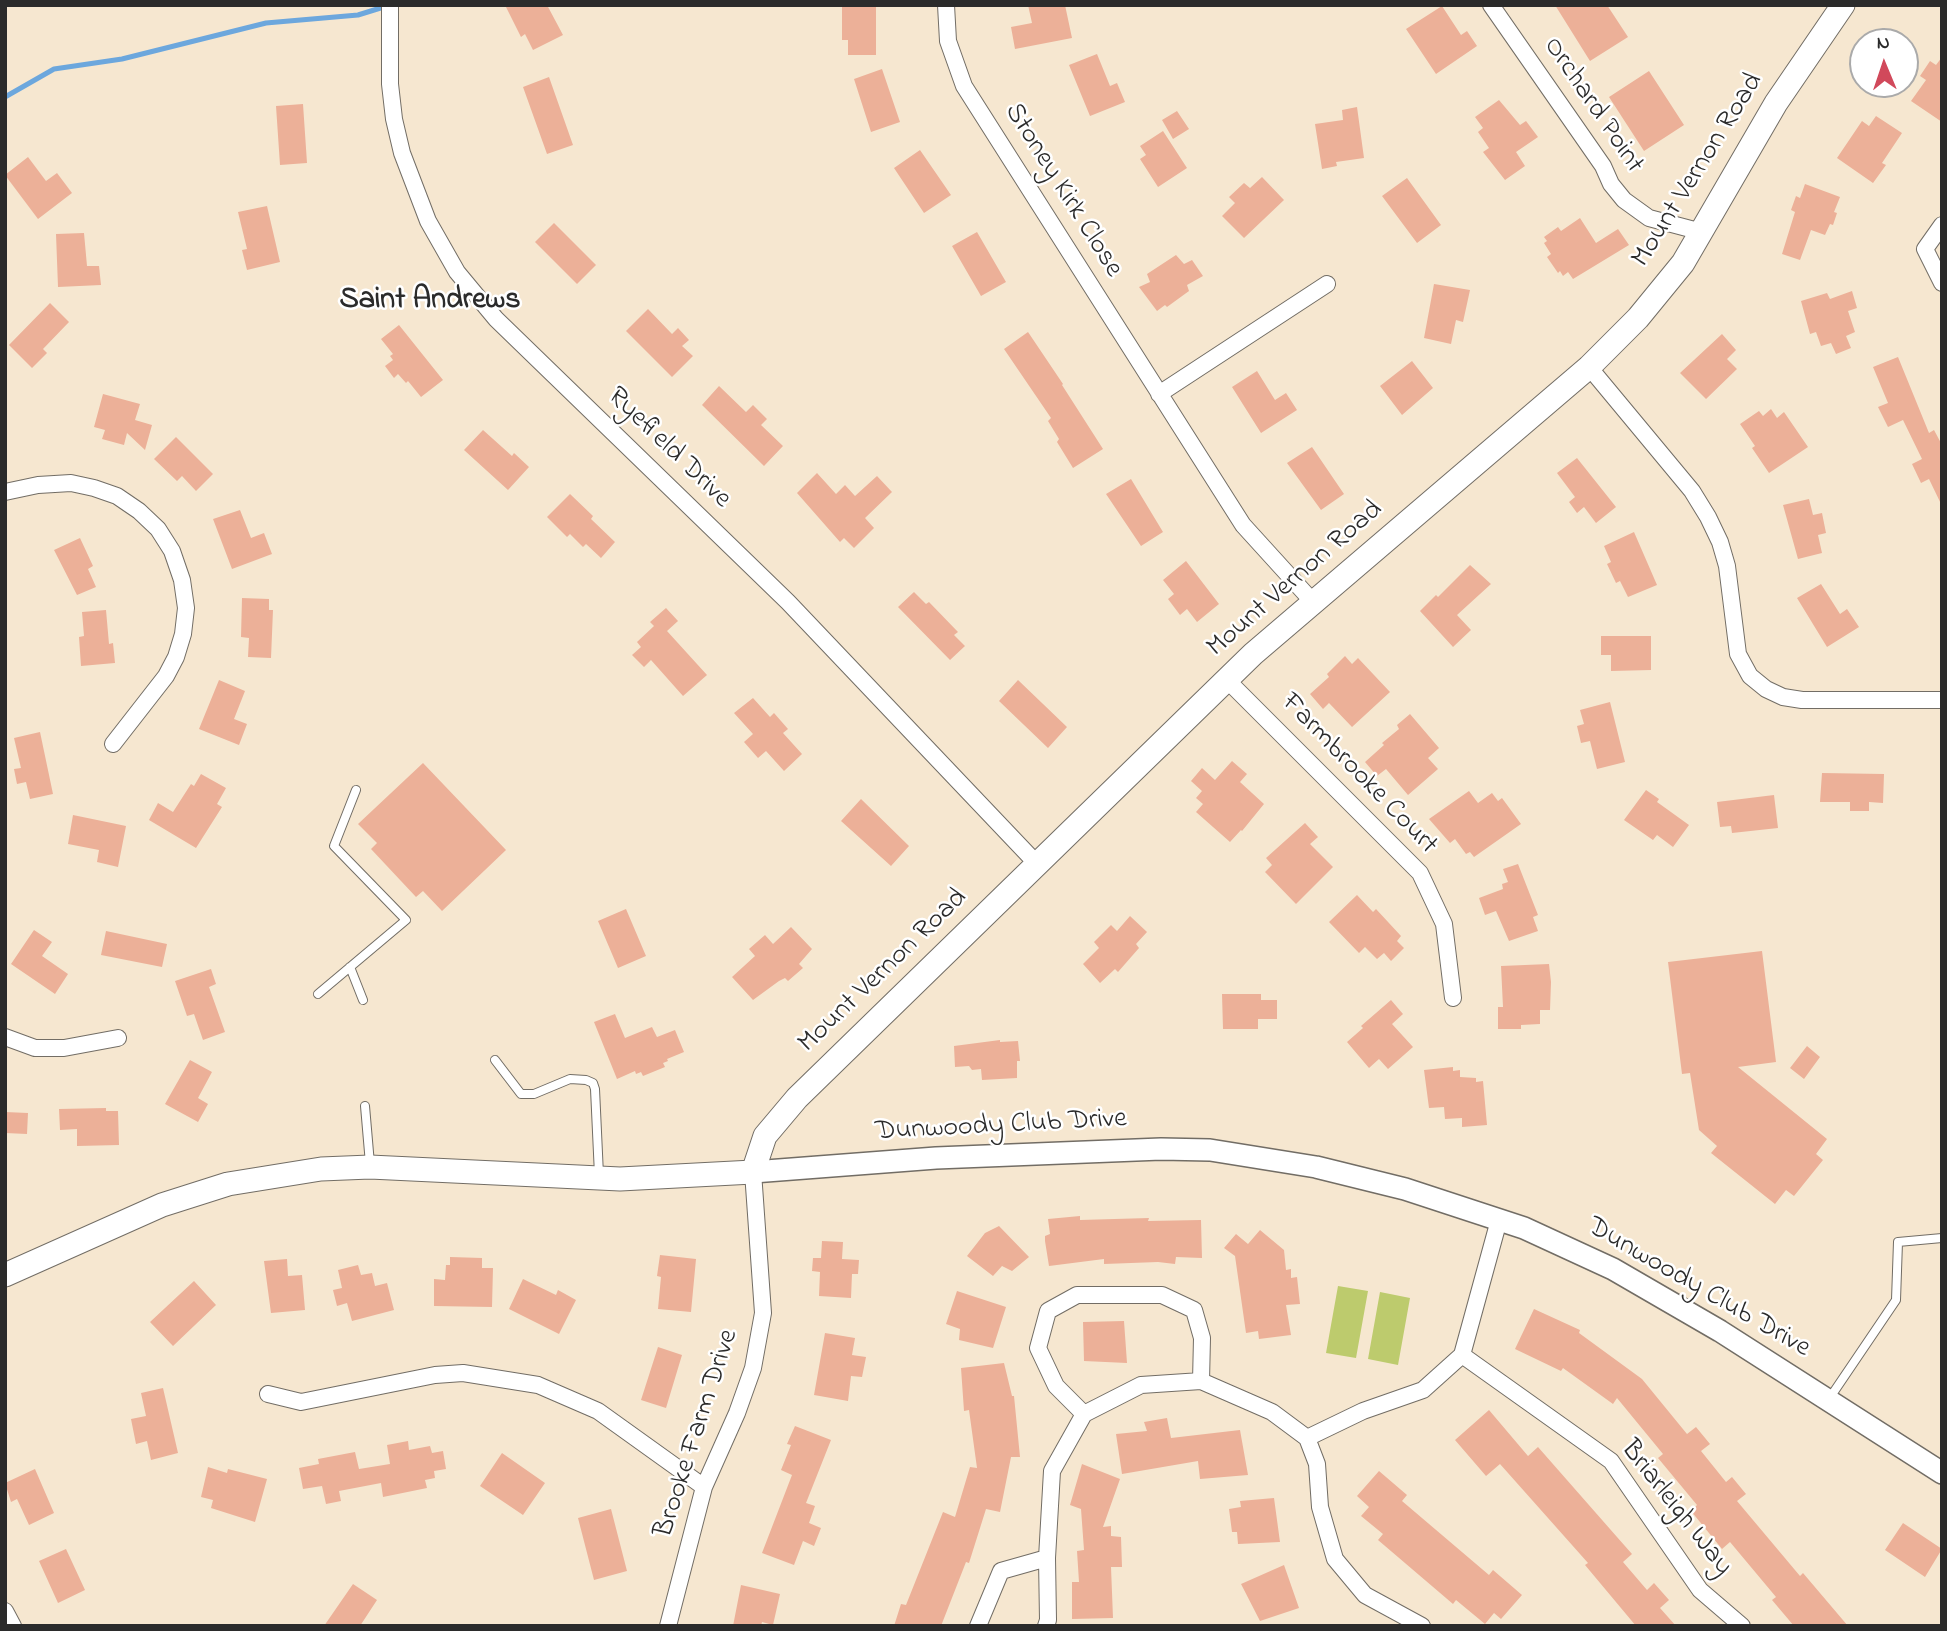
<!DOCTYPE html>
<style>
body{margin:0}
#map{position:relative;width:1947px;height:1631px;overflow:hidden;background:#f6e7d0;font-family:"Indie Flower",sans-serif}
canvas{display:block}
.frame{position:absolute;inset:0;border:7px solid #2b2b2b;pointer-events:none}
.north{position:absolute;left:1849px;top:28px;width:70px;height:70px;box-sizing:border-box;background:#fff;border:2px solid #aaa;border-radius:50%;rotate:358deg;font-size:19px;font-weight:700;line-height:28px;text-align:center;color:#2b2b2b}
.north::after{content:'';display:block;margin:auto;width:24px;height:32px;background:#d1495b;clip-path:polygon(50% 0,100% 100%,50% 72%,0 100%)}
</style>
<div id="map">
<canvas width="1947" height="1631"></canvas>
<div class="frame"></div>
<div class="north">N</div>
</div>
<script>
const ctx = document.querySelector('canvas').getContext('2d');
ctx.lineJoin = 'round';
function paint(path, color) { ctx.fillStyle = color; ctx.fill(path, 'evenodd'); }
const toPath = rows => new Path2D(rows.map(r => 'M' + r).join(''));
function stroke(path, color, width, dash) { ctx.strokeStyle = color; ctx.lineWidth = width; ctx.lineCap = dash ? 'butt' : 'round'; ctx.setLineDash(dash || []); ctx.stroke(path); }
function label(font, color, halo, rows, align = 'center') {
  ctx.font = font + ' "Indie Flower",sans-serif'; ctx.lineWidth = 5; ctx.setLineDash([]); ctx.textBaseline = 'middle'; ctx.strokeStyle = halo; ctx.fillStyle = color; for (const [text, x, y, turn = 0] of rows) {
    ctx.save(); ctx.translate(x, y); ctx.rotate((+turn || 0) * Math.PI / 180); ctx.textAlign = isNaN(turn) ? turn : align; if (halo) ctx.strokeText(text, 0, 0); ctx.fillText(text, 0, 0); ctx.restore();
  }
}
paint(toPath([
 [1338,1286,1368,1291,1356,1358,1326,1353],
 [1380,1292,1410,1298,1398,1365,1368,1359]
]), '#bdcb6d');
stroke(toPath([
 [5,97,54,69,122,59,266,23,358,15,387,6]
]), '#6ca7dd', 5);
paint(toPath([
 [505,5,547,5,563,35,533,50,525,34,521,37],
 [842,5,876,5,876,55,848,55,848,40,842,40],
 [1028,5,1065,5,1072,38,1015,49,1011,27,1032,23],
 [1555,5,1607,5,1628,37,1590,61],
 [1442,6,1461,35,1467,31,1477,46,1436,74,1406,29],
 [1097,54,1110,86,1117,83,1125,102,1090,116,1069,65],
 [1942,57,1942,122,1911,101,1926,80,1920,76,1930,61,1936,65],
 [882,69,900,122,871,132,854,79],
 [1649,71,1684,125,1644,151,1609,97],
 [549,77,573,145,547,154,523,87],
 [1499,100,1520,125,1526,121,1538,137,1516,152,1525,166,1505,180,1483,152,1489,148,1478,132,1483,128,1475,117],
 [303,104,307,163,280,165,276,106],
 [1357,107,1364,158,1336,162,1337,166,1322,169,1315,124,1343,120,1342,110],
 [1177,111,1189,129,1173,139,1162,120],
 [1876,116,1902,133,1882,163,1886,165,1873,183,1837,158,1862,121,1869,126],
 [1163,131,1187,168,1158,187,1140,159,1146,155,1140,146],
 [920,150,951,195,924,213,894,168],
 [28,157,46,181,57,173,72,193,38,219,5,175],
 [1262,177,1284,200,1244,238,1222,216,1235,203,1229,197,1244,183,1250,188],
 [1407,178,1441,225,1417,243,1382,196],
 [1805,184,1840,197,1834,212,1837,213,1833,225,1830,224,1825,235,1811,230,1800,260,1782,254,1795,212,1791,210,1796,196,1800,198],
 [267,206,280,262,247,270,242,250,247,249,238,212],
 [1580,218,1596,243,1618,229,1629,245,1573,279,1568,272,1563,276,1560,271,1558,273,1547,257,1551,254,1544,243,1547,241,1544,237,1558,227,1561,231],
 [554,223,596,265,577,284,535,242],
 [977,232,1006,282,981,296,952,246],
 [84,233,87,266,99,266,101,285,58,287,56,234],
 [1176,255,1184,264,1192,260,1203,276,1187,285,1189,291,1167,307,1165,305,1157,311,1139,287,1150,282,1147,274],
 [1434,284,1470,290,1463,322,1456,320,1451,344,1424,338],
 [1852,291,1857,308,1848,311,1855,332,1846,336,1851,348,1836,354,1831,343,1821,346,1816,332,1810,334,1801,301,1827,293,1830,299],
 [50,303,69,322,43,349,47,353,32,368,9,345],
 [648,309,672,334,678,328,689,340,682,346,693,356,672,377,626,331],
 [399,325,443,380,421,397,408,381,406,383,398,374,394,378,385,366,393,360,390,356,393,354,381,339],
 [1028,332,1063,384,1062,385,1103,449,1073,468,1057,442,1059,439,1048,421,1051,418,1004,349],
 [1722,334,1736,350,1727,359,1737,369,1706,399,1680,373],
 [1898,357,1929,433,1934,430,1942,445,1942,506,1929,479,1921,483,1912,464,1922,459,1903,420,1888,427,1878,407,1888,403,1873,367],
 [1412,361,1433,388,1402,415,1380,386],
 [1257,371,1275,400,1286,393,1297,410,1261,433,1232,387],
 [719,386,746,412,753,405,767,419,761,425,783,446,764,466,702,405],
 [103,394,140,404,135,420,152,425,145,450,127,433,124,445,102,439,105,430,94,427],
 [1771,409,1777,418,1784,412,1808,447,1769,473,1752,448,1755,446,1740,424,1759,411,1763,416],
 [483,430,512,456,514,453,529,467,508,490,464,450],
 [176,437,213,474,196,491,182,476,177,481,154,459],
 [1312,447,1344,494,1321,510,1287,463],
 [1577,458,1616,507,1596,523,1584,507,1577,513,1569,502,1575,497,1557,473],
 [817,473,836,494,845,485,855,496,877,476,892,492,865,518,874,528,854,548,844,538,840,542,797,493],
 [1131,479,1163,532,1141,546,1106,494],
 [570,494,593,516,591,519,615,542,601,558,586,544,583,547,570,534,567,537,547,517],
 [1809,499,1813,515,1822,513,1826,533,1818,535,1822,553,1798,559,1783,505],
 [240,510,251,538,264,533,272,554,232,569,213,519],
 [1634,532,1657,585,1628,597,1620,581,1616,583,1607,564,1611,562,1604,546],
 [80,538,93,566,88,569,96,587,77,595,54,550],
 [1186,561,1219,604,1197,622,1187,609,1180,615,1168,599,1174,594,1163,580],
 [1470,565,1491,584,1457,615,1471,630,1453,647,1420,611,1436,595,1438,597],
 [1821,584,1840,614,1847,609,1859,627,1827,647,1797,598],
 [914,592,926,604,929,602,958,632,954,635,965,646,950,660,898,607],
 [242,598,269,599,269,610,273,610,271,658,248,657,249,638,241,637],
 [666,608,678,621,667,631,707,675,683,696,651,660,644,667,632,655,641,647,637,642,654,626,650,622],
 [106,610,109,644,113,643,115,663,81,666,79,637,84,636,82,612],
 [1601,636,1651,636,1651,670,1611,671,1611,655,1601,655],
 [1345,656,1352,664,1358,658,1390,692,1352,727,1329,703,1323,709,1310,694,1329,677,1327,674],
 [219,680,245,691,234,719,247,724,239,745,199,729],
 [1018,680,1067,727,1048,748,999,701],
 [753,698,770,717,774,713,788,729,783,733,802,754,784,771,766,751,758,758,744,742,753,734,734,713],
 [1610,702,1625,762,1597,769,1590,741,1581,743,1577,726,1584,724,1580,710],
 [1410,714,1439,748,1428,758,1438,769,1408,795,1386,769,1377,776,1365,762,1384,745,1382,743,1399,729,1397,725],
 [40,732,53,794,30,799,26,782,17,784,14,769,21,768,14,738],
 [1232,761,1247,774,1240,782,1264,804,1242,831,1241,830,1230,842,1196,812,1203,804,1196,798,1202,791,1191,781,1202,768,1215,780],
 [423,763,506,850,442,911,423,891,416,897,371,849,377,843,358,824],
 [1822,773,1884,774,1883,803,1869,802,1869,811,1850,811,1850,802,1820,802],
 [201,774,226,788,217,804,222,807,196,848,149,820,158,803,173,812,191,784,194,786],
 [1646,790,1659,799,1657,802,1689,825,1673,847,1657,835,1653,840,1624,820],
 [1469,791,1478,803,1492,793,1498,801,1502,798,1521,824,1474,857,1470,852,1466,854,1455,839,1450,843,1429,819],
 [1774,795,1778,828,1732,833,1731,826,1720,827,1717,802],
 [861,799,909,846,891,866,841,821],
 [73,815,126,826,118,867,97,862,99,850,68,844],
 [1305,823,1318,837,1310,844,1333,867,1296,904,1265,872,1272,865,1266,858],
 [1518,864,1538,915,1533,917,1538,931,1509,941,1496,911,1485,915,1479,898,1503,889,1502,884,1508,882,1503,869],
 [1357,895,1373,912,1376,909,1401,936,1397,941,1404,948,1391,961,1384,953,1377,959,1365,947,1359,953,1329,922],
 [626,909,646,956,618,968,598,921],
 [1130,916,1147,932,1136,944,1139,948,1118,972,1115,969,1100,983,1083,964,1099,948,1094,942,1111,925,1117,931],
 [791,927,812,949,799,964,803,968,788,981,785,978,779,981,753,1000,732,977,755,956,749,949,765,935,773,944],
 [34,930,52,942,42,956,68,974,55,994,11,964],
 [106,931,167,944,162,967,101,955],
 [1762,951,1776,1062,1738,1067,1827,1139,1816,1154,1823,1160,1794,1196,1786,1190,1775,1204,1711,1153,1717,1146,1699,1130,1690,1073,1682,1074,1668,962],
 [1549,964,1551,982,1550,1010,1540,1010,1540,1024,1521,1025,1521,1029,1498,1029,1498,1007,1503,1007,1501,966],
 [211,969,216,984,209,987,225,1032,203,1040,194,1014,187,1016,175,981],
 [1222,994,1261,994,1261,1000,1277,1000,1277,1019,1258,1019,1258,1029,1223,1029],
 [1391,1000,1403,1014,1392,1024,1413,1047,1388,1069,1379,1059,1369,1068,1347,1042,1363,1028,1361,1026],
 [615,1014,625,1038,652,1027,657,1037,675,1030,684,1052,667,1059,668,1061,663,1063,665,1067,643,1076,641,1072,636,1074,635,1071,617,1079,594,1022],
 [1000,1040,1000,1042,1018,1041,1020,1061,1017,1061,1017,1078,982,1080,981,1069,972,1070,969,1066,955,1067,954,1046],
 [1807,1046,1820,1057,1804,1079,1790,1068],
 [190,1060,212,1072,198,1098,208,1104,198,1122,165,1104],
 [1453,1067,1453,1071,1460,1070,1460,1077,1476,1078,1476,1082,1483,1081,1487,1125,1462,1127,1462,1118,1445,1119,1444,1107,1429,1108,1424,1070],
 [106,1108,106,1111,118,1111,119,1145,77,1146,77,1129,60,1130,59,1109],
 [5,1112,28,1113,27,1134,5,1133],
 [1080,1216,1080,1220,1149,1218,1148,1221,1201,1220,1202,1258,1176,1257,1175,1264,1158,1262,1104,1264,1104,1259,1049,1266,1045,1241,1045,1236,1050,1234,1048,1219],
 [999,1226,1029,1257,1012,1271,1002,1266,993,1276,967,1256,985,1233],
 [1260,1230,1284,1250,1286,1270,1291,1269,1291,1278,1297,1277,1300,1304,1286,1305,1291,1335,1259,1339,1258,1331,1246,1333,1235,1256,1224,1248,1236,1234,1248,1244],
 [822,1241,843,1242,842,1259,859,1260,858,1274,852,1274,851,1298,819,1296,820,1272,812,1271,813,1258,821,1258],
 [660,1255,696,1259,691,1312,658,1309,661,1277,657,1276],
 [450,1257,482,1258,482,1268,493,1268,492,1307,434,1306,434,1279,445,1280,446,1265,450,1265],
 [287,1259,288,1276,302,1275,305,1310,271,1313,264,1261],
 [358,1265,361,1275,372,1273,375,1286,387,1283,394,1310,352,1321,347,1303,337,1306,333,1290,342,1288,338,1270],
 [523,1279,556,1295,558,1290,576,1300,559,1334,509,1309],
 [194,1281,216,1305,173,1346,150,1322],
 [957,1291,1006,1307,993,1348,959,1340,960,1329,946,1324],
 [1534,1309,1580,1330,1579,1333,1642,1379,1687,1434,1696,1427,1710,1444,1701,1451,1726,1482,1732,1477,1746,1494,1737,1501,1800,1576,1803,1573,1848,1626,1794,1626,1772,1600,1776,1597,1730,1542,1722,1549,1691,1511,1697,1505,1658,1458,1663,1454,1617,1398,1613,1404,1563,1368,1561,1371,1515,1349],
 [1124,1321,1127,1363,1084,1361,1083,1322],
 [825,1333,855,1338,852,1355,866,1357,862,1377,851,1376,848,1401,814,1395],
 [658,1347,682,1355,666,1408,641,1400],
 [1004,1363,1012,1396,1014,1396,1020,1457,1011,1457,1000,1512,986,1509,969,1563,966,1562,941,1626,894,1626,901,1604,906,1605,943,1512,955,1517,970,1467,977,1468,969,1410,964,1411,961,1368],
 [163,1388,178,1453,151,1460,147,1441,136,1444,131,1419,146,1416,141,1393],
 [1489,1410,1528,1456,1538,1447,1617,1537,1632,1554,1623,1562,1647,1590,1654,1583,1669,1600,1660,1608,1676,1626,1636,1626,1585,1565,1588,1563,1500,1464,1486,1476,1455,1440],
 [1167,1418,1171,1438,1240,1430,1248,1475,1200,1479,1198,1461,1122,1474,1116,1434,1147,1431,1144,1422],
 [795,1426,831,1440,806,1503,815,1506,809,1523,821,1528,814,1546,803,1541,794,1565,762,1553,792,1475,781,1470,791,1445,787,1444],
 [408,1441,409,1450,430,1446,432,1453,443,1451,446,1469,434,1471,435,1478,425,1480,427,1488,383,1497,381,1483,339,1491,341,1501,326,1504,322,1486,303,1489,299,1468,319,1464,318,1459,355,1452,359,1469,390,1464,387,1445],
 [502,1453,545,1483,523,1515,480,1486],
 [1082,1464,1120,1479,1103,1527,1111,1526,1111,1536,1121,1537,1122,1567,1111,1567,1113,1618,1072,1619,1072,1582,1079,1582,1077,1551,1084,1550,1081,1509,1070,1505],
 [208,1467,227,1473,228,1469,267,1479,255,1522,211,1508,213,1500,201,1497],
 [35,1469,54,1513,29,1525,17,1499,11,1502,5,1483],
 [1379,1471,1407,1495,1402,1501,1489,1575,1493,1570,1522,1595,1501,1619,1494,1613,1485,1624,1456,1600,1453,1604,1378,1540,1383,1534,1361,1516,1369,1507,1357,1496],
 [1274,1498,1280,1542,1238,1544,1237,1532,1232,1532,1229,1509,1241,1507,1240,1501],
 [611,1509,627,1571,594,1580,578,1518],
 [1903,1523,1942,1549,1925,1577,1885,1550],
 [66,1549,85,1590,58,1603,39,1561],
 [1284,1565,1299,1608,1260,1621,1241,1584],
 [353,1584,377,1600,360,1626,324,1626],
 [741,1585,780,1594,773,1625,762,1622,761,1626,733,1626]
]), '#ecb098');
const service = toPath([
 [350,967,363,1000],
 [318,994,406,920,334,846,356,790],
 [495,1060,521,1094,534,1094,570,1079,586,1080,593,1083,595,1089,599,1175],
 [365,1106,370,1164],
 [1829,1399,1896,1300,1898,1242,1942,1238]
]);
const minor = toPath([
 [390,5,390,84,394,119,402,153,428,221,457,272,496,319,788,602,1038,865],
 [946,5,948,41,964,86,1243,525,1313,602],
 [1491,5,1603,166,1611,184,1624,200,1649,218,1702,232],
 [1942,225,1925,249,1942,283],
 [1589,367,1692,491,1708,517,1720,542,1727,566,1738,654,1750,676,1766,689,1783,697,1802,700,1942,700],
 [1159,394,1327,284],
 [5,492,38,485,71,483,94,488,117,496,139,511,158,529,172,551,182,580,186,608,183,634,176,657,166,676,113,744],
 [1227,680,1420,873,1444,924,1453,998],
 [5,1037,35,1048,64,1048,118,1038],
 [1462,1355,1611,1461,1700,1590,1742,1626],
 [268,1394,301,1402,435,1375,463,1373,538,1385,598,1411,704,1487],
 [1084,1414,1056,1386,1038,1348,1048,1311,1077,1295,1162,1295,1194,1310,1202,1338,1201,1381],
 [5,1611,13,1626],
 [668,1626,704,1487,737,1413,753,1368,763,1313,753,1172],
 [978,1626,1001,1571,1047,1558],
 [1046,1626,1048,1620,1047,1558,1052,1471,1084,1414,1141,1385,1201,1381,1272,1412,1307,1438],
 [1422,1626,1365,1595,1335,1559,1320,1507,1317,1464,1307,1438,1363,1411,1423,1390,1462,1355,1499,1220]
]);
const tertiary = toPath([
 [753,1172,936,1158,1161,1149,1210,1150,1316,1167,1405,1189,1524,1228,1613,1269,1720,1331,1942,1473]
]);
const secondary = toPath([
 [5,1275,162,1205,228,1184,321,1169,370,1167,620,1179,753,1172,765,1136,797,1098,1253,654,1589,367,1638,318,1683,263,1776,103,1843,5]
]);
stroke(service, '#726d65', 10);
stroke(minor, '#726d65', 18);
stroke(tertiary, '#726d65', 24);
stroke(secondary, '#726d65', 25);
stroke(service, '#fff', 8);
stroke(minor, '#fff', 16);
stroke(tertiary, '#fff', 21);
stroke(secondary, '#fff', 23);
label('28px', '#2b2b2b', '#fff', [
 ["Orchard Point",1592,106,56],
 ["Mount Vernon Road",1699,171,-58],
 ["Stoney Kirk Close",1062,191,58],
 ["Ryefield Drive",668,449,44],
 ["Mount Vernon Road",1296,580,-41],
 ["Farmbrooke Court",1358,775,46],
 ["Mount Vernon Road",884,972,-44],
 ["Dunwoody Club Drive",1001,1127,-3],
 ["Dunwoody Club Drive",1698,1289,30],
 ["Brooke Farm Drive",698,1434,-72],
 ["Briarleigh Way",1675,1509,52]
]);
label('bold 30px', '#2b2b2b', '#fff', [
 ["Saint Andrews",430,302]
]);
</script>
